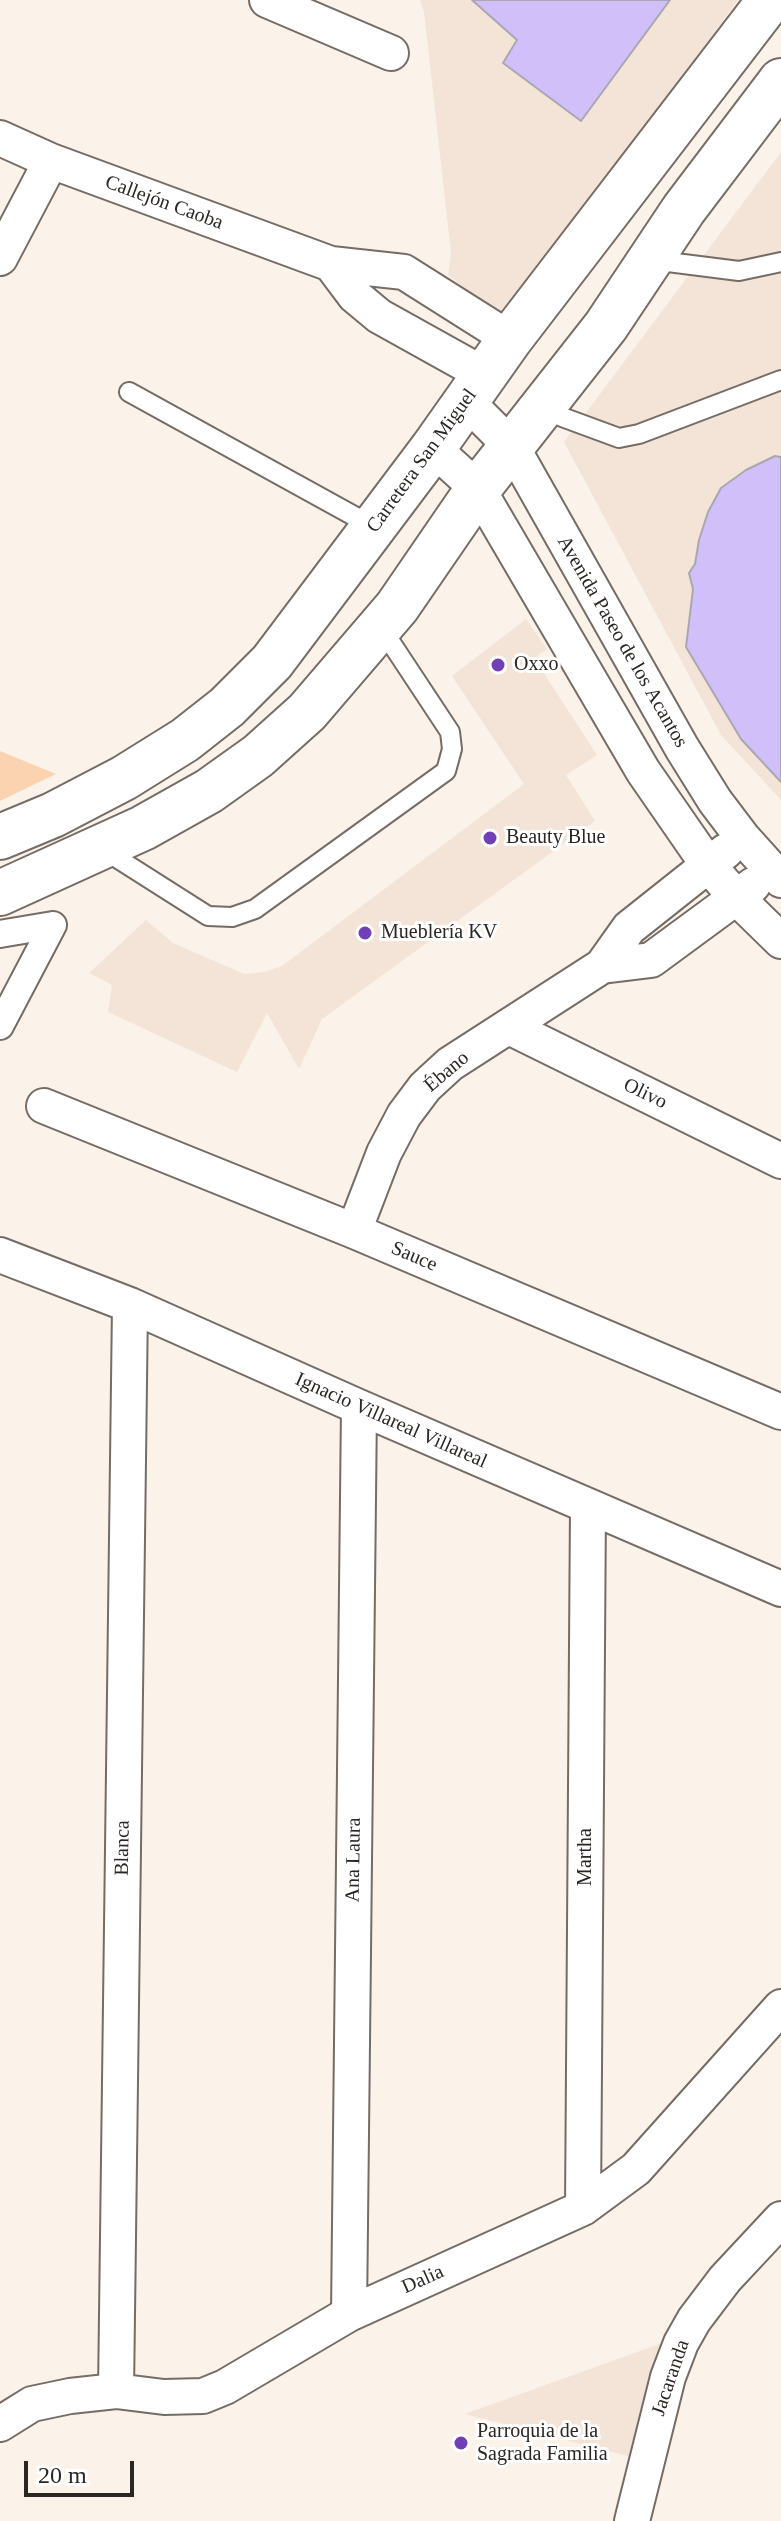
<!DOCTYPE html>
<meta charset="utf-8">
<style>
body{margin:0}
#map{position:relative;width:781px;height:2521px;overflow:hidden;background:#fbf2ea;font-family:Georgia,serif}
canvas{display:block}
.scale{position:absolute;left:24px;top:2461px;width:110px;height:36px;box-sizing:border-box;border:4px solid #292623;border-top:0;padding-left:10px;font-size:24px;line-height:28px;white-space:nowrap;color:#292623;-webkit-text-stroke:6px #fff;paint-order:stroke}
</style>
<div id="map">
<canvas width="781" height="2521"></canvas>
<div class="scale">20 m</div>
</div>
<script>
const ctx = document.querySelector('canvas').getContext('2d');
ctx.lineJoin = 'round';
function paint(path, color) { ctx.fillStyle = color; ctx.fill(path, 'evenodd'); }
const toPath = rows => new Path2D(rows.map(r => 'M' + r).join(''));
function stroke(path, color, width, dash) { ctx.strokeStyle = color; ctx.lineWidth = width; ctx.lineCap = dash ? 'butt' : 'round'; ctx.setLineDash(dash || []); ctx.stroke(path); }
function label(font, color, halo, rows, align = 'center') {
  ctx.font = font + ' Georgia,serif'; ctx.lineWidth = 6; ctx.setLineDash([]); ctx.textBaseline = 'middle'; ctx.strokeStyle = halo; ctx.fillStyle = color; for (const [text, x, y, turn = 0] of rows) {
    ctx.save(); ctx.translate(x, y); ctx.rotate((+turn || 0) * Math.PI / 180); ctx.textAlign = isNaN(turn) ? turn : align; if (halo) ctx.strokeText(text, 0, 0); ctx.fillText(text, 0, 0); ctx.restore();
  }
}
paint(toPath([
 [420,0,738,0,503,318,448,275,451,253,424,12],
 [781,152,781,800,721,735,564,442],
 [526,619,547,649,534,658,597,755,566,775,595,821,322,1019,299,1069,267,1013,237,1072,108,1012,112,985,89,973,146,920,173,943,244,974,265,972,282,966,524,784,452,676],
 [676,2338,643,2460,465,2414]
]), '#f3e4d7');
paint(toPath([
 [0,751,56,774,0,801]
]), '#fbd3b1');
const building = toPath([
 [472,0,670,0,581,121,503,63,517,40,472,0],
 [775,456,781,457,781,782,741,739,686,647,693,589,689,573,695,564,699,540,708,512,721,488,746,470,775,456]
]);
paint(building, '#d0bff9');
stroke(building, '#aaa7b1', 2);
const service = toPath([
 [652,260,739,271,781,262],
 [129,392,374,527],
 [543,406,562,417,619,438,639,434,781,380],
 [101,848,208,916,232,917,255,909,446,771,452,749,450,732,380,626]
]);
const pedestrian = toPath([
 [0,934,53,925],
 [0,1026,53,925]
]);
const minor = toPath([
 [267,0,391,53],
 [0,138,51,161,331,264,404,272,510,339],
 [0,258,51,161],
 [331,264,355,296,379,316,485,375],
 [466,401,512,447,682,748,715,801,743,838,781,880],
 [433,448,478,489,643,771,708,865,736,897,781,941],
 [602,966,651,960,753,885],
 [509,1027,781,1161],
 [44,1106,354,1231,781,1412],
 [354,1231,384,1153,404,1115,425,1087,450,1064,602,966,629,928,726,851],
 [0,1255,130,1305,359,1407,781,1589],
 [583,2208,588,1506],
 [349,2314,359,1407],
 [116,2391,130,1305],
 [0,2424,32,2404,70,2396,116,2391,164,2397,203,2396,225,2387,349,2314,583,2208,636,2169,781,2007],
 [632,2521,668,2377,681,2343,694,2320,725,2279,781,2219]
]);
const secondary = toPath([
 [0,837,53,815,124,778,185,740,227,707,272,662,433,448,510,339,770,0],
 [0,893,143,828,209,791,258,756,307,712,397,607,478,489,606,326,684,209,781,81]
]);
stroke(service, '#746c65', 22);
stroke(pedestrian, '#746c65', 30);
stroke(minor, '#746c65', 38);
stroke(secondary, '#746c65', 48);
stroke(service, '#fff', 18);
stroke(pedestrian, '#fff', 26);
stroke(minor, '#fff', 34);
stroke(secondary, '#fff', 44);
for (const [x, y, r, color] of [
 [498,665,8,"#7140b8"],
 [490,838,8,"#7140b8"],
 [365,933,8,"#7140b8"],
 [461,2443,8,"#7140b8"]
]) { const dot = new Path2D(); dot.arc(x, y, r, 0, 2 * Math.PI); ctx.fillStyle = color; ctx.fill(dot); stroke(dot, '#fff', 3); }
label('20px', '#292623', '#fff', [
 ["Callejón Caoba",164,203,20],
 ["Carretera San Miguel",422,461,-54],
 ["Avenida Paseo de los Acantos",622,642,60],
 ["Ébano",447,1072,-40],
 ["Olivo",645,1094,26],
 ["Sauce",414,1257,23],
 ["Ignacio Villareal Villareal",391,1421,24],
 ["Blanca",123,1848,-89],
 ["Martha",586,1857,-90],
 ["Ana Laura",354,1860,-89],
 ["Dalia",423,2280,-24],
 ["Jacaranda",671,2378,-71]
]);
label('20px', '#292623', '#fff', [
 ["Oxxo",514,665],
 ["Beauty Blue",506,838],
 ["Mueblería KV",381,933],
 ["Parroquia de la",477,2432],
 ["Sagrada Familia",477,2455]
], 'left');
</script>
